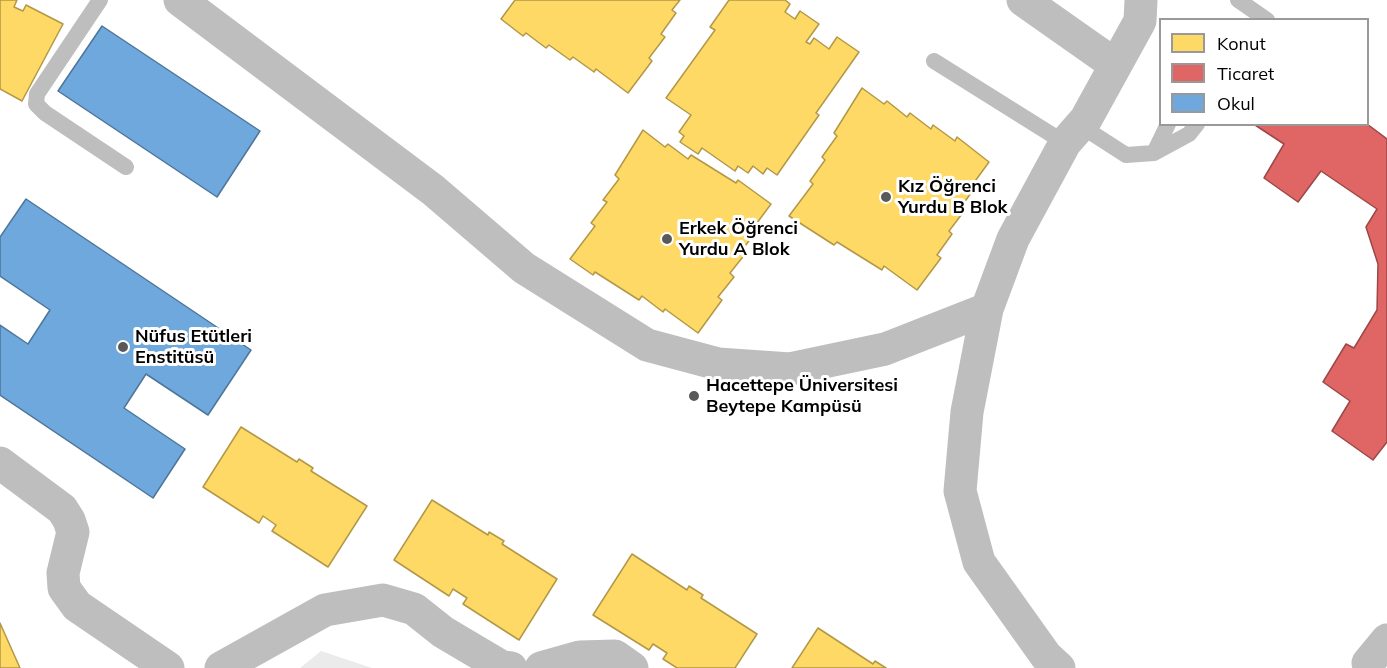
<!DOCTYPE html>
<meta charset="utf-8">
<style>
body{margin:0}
#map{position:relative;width:1387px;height:668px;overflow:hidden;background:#fff;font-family:Mulish,sans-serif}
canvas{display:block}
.legend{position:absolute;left:1159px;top:18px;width:210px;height:108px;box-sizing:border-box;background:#fff;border:2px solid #999;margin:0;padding:8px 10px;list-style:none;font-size:18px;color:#000}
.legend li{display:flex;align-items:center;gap:12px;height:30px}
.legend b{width:30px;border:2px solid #999}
</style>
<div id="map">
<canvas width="1387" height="668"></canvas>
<ul class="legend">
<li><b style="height:16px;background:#ffd966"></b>Konut</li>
<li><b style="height:16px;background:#e06666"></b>Ticaret</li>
<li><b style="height:16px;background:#6fa8dc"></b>Okul</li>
</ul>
</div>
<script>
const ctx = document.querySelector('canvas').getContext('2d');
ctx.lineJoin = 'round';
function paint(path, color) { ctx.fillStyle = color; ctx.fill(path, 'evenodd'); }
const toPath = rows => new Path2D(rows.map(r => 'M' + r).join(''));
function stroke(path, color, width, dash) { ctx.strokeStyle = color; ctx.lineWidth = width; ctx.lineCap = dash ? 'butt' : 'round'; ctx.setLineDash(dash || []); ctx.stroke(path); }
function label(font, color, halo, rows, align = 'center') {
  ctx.font = font + ' Mulish,sans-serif'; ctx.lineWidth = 6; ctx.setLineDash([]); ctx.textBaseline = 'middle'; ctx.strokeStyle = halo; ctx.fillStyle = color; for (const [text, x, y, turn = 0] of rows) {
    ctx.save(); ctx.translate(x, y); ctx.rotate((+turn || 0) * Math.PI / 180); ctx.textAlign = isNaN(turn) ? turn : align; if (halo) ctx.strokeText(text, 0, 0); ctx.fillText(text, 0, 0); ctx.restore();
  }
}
paint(toPath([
 [321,651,372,668,300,668]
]), '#ebebeb');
const homes = toPath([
 [0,0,17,0,14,7,23,11,26,5,63,24,22,101,0,89,0,0],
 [515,0,680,0,672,10,676,13,661,34,665,37,649,58,652,61,628,93,596,69,594,72,573,57,570,60,549,45,546,48,526,33,523,36,501,19,515,0],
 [729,0,785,0,790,4,785,12,795,19,800,11,819,24,806,42,810,44,814,38,829,49,837,37,859,52,816,113,819,115,777,175,767,168,763,174,753,166,748,173,738,166,735,171,702,148,698,154,680,142,684,136,679,132,691,115,666,98,715,30,710,27,729,0],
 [862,88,884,104,887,101,907,117,910,113,931,129,933,125,955,141,957,137,989,162,973,184,976,186,961,207,965,210,949,231,952,234,937,255,941,258,917,290,884,266,882,270,837,242,834,245,789,216,813,184,810,181,825,160,822,157,837,136,834,133,862,88],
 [643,130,665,147,668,144,688,159,691,155,736,183,738,180,771,204,754,227,758,229,742,250,746,253,730,273,734,277,718,297,722,300,698,333,665,309,663,312,642,296,639,300,595,272,593,275,570,259,595,226,591,223,607,202,603,200,619,179,615,175,643,130],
 [241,427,297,462,299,459,313,468,311,471,367,506,328,567,272,531,276,525,263,516,259,523,203,487,241,427],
 [432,500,488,535,489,532,504,541,502,544,557,579,519,640,463,604,467,598,453,589,449,596,394,560,432,500],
 [632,554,687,590,689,586,703,595,701,598,757,634,735,668,677,668,663,659,667,653,653,644,649,650,593,615,632,554],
 [0,623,20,668,0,668,0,623],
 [818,628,873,664,875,661,886,668,792,668,818,628]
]);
paint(homes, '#ffd966');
stroke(homes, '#b29847', 1.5);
const shops = toPath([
 [1367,124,1387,139,1387,442,1373,460,1332,431,1350,401,1323,382,1346,344,1354,348,1377,310,1378,264,1366,227,1377,209,1321,171,1298,202,1264,178,1284,144,1255,125,1367,124]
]);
paint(shops, '#e06666');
stroke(shops, '#9d4747', 1.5);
const schools = toPath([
 [102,26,260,131,217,197,58,91,102,26],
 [26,199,251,350,208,415,146,374,124,408,185,449,153,498,0,395,0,325,28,344,50,310,0,276,0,237,26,199]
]);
paint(schools, '#6fa8dc');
stroke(schools, '#4e769a', 1.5);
stroke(toPath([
 [100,0,37,94,36,104,45,113,126,167],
 [1238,0,1267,20],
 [934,61,1065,143],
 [1081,126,1126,155,1154,153,1189,134,1197,124],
 [1154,153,1168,124]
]), '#bebebe', 16);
stroke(toPath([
 [180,0,433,190,524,268,647,345,718,364,790,369,885,349,987,309],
 [1023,0,1114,64],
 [0,463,62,509,69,520,73,532,63,573,64,588,77,606,168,668],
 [1368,663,1387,640],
 [221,668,325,610,383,600,414,609,443,632,502,667,511,668],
 [541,668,580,657,615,656,632,668],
 [1059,668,1046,656,979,562,960,491,967,412,987,309,1013,239,1065,143,1086,119,1140,21,1141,0]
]), '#bebebe', 33);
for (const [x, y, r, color] of [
 [886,197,6,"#595959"],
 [667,239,6,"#595959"],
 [123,347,6,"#595959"],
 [694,396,6,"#595959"]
]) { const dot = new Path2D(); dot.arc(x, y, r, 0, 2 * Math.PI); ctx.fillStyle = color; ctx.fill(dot); stroke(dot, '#fff', 2); }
label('bold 18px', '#000', '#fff', [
 ["Kız Öğrenci",898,187],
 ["Yurdu B Blok",898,208],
 ["Erkek Öğrenci",679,229],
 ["Yurdu A Blok",679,250],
 ["Nüfus Etütleri",135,337],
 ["Enstitüsü",135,358],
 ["Hacettepe Üniversitesi",706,386],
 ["Beytepe Kampüsü",706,407]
], 'left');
</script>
